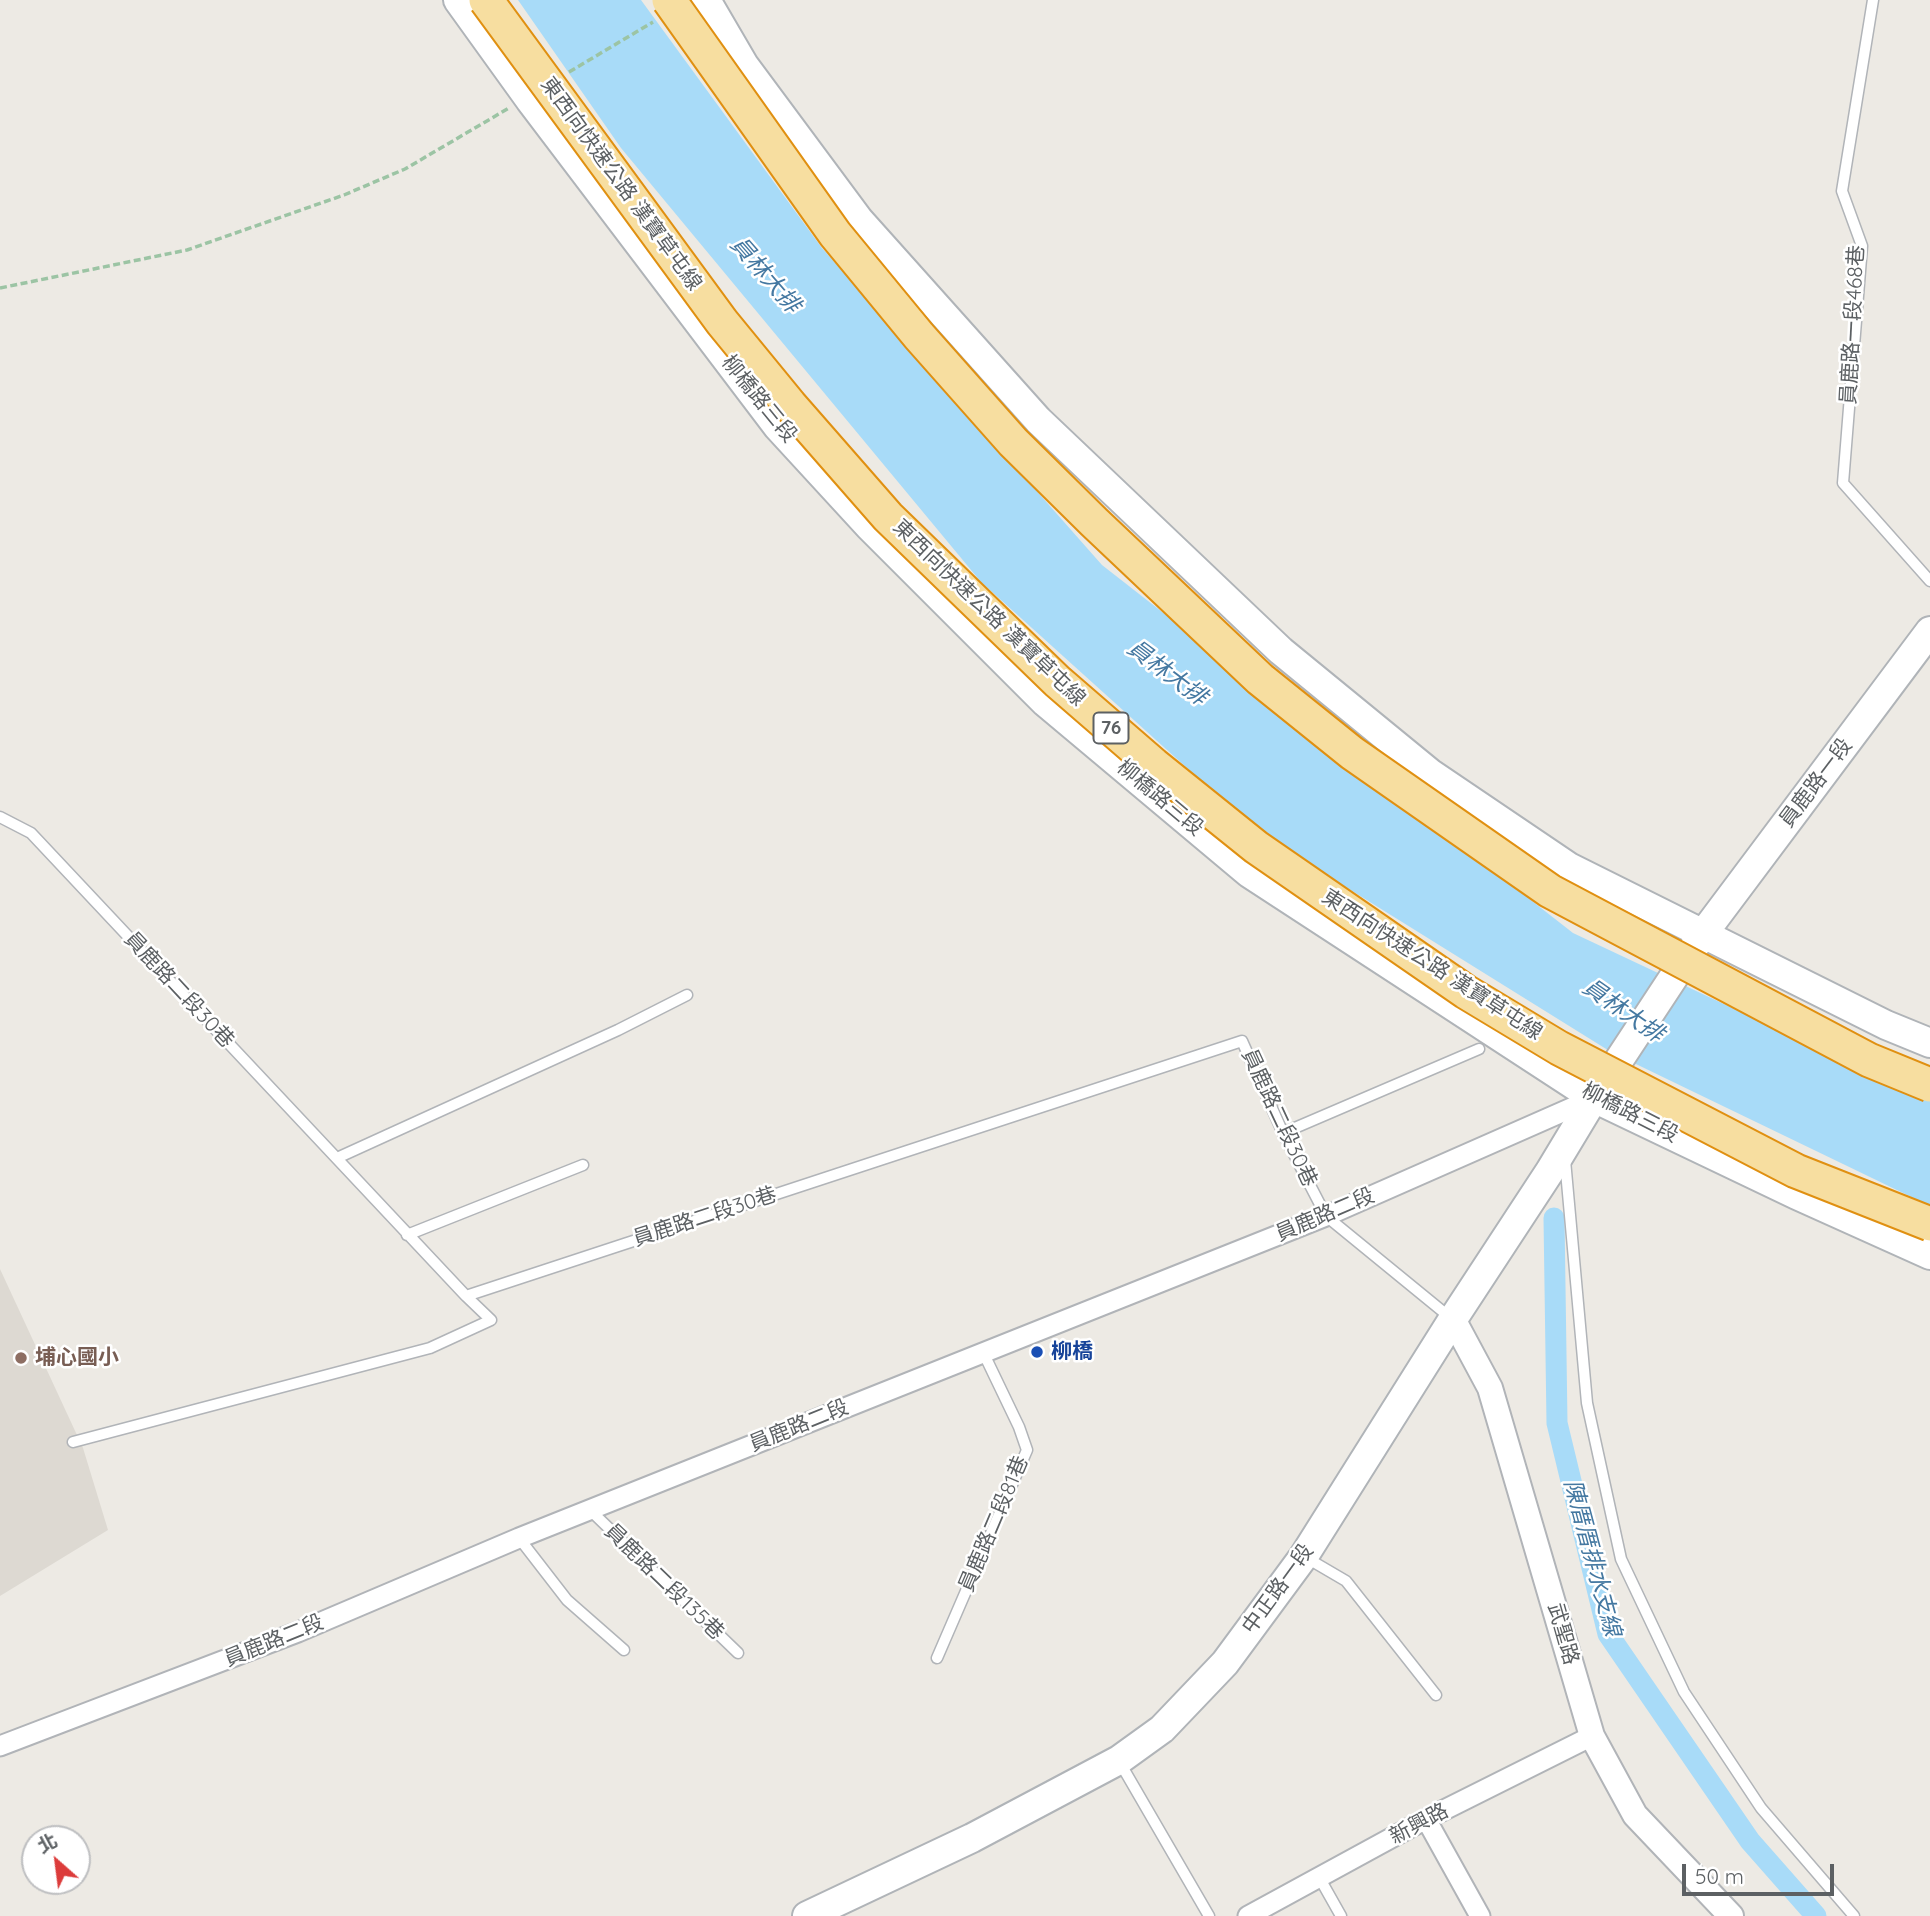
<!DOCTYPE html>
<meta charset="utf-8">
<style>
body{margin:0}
#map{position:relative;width:1930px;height:1916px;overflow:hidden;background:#edeae4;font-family:Quicksand,"Noto Sans TC",sans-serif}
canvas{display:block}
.north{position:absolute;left:21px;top:1825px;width:70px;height:70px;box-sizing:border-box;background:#fff;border:2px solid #bebfc1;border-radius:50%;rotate:332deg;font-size:19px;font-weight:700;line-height:28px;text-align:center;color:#5c6063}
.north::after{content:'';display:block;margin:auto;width:24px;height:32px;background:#dc3c3b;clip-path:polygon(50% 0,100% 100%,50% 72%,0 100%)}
.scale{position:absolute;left:1682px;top:1864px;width:152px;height:32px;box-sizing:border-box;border:4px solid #5c6063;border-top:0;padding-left:9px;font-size:21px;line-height:24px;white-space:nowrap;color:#5c6063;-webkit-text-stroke:5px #fff;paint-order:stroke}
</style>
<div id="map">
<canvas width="1930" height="1916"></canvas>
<div class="north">北</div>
<div class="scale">50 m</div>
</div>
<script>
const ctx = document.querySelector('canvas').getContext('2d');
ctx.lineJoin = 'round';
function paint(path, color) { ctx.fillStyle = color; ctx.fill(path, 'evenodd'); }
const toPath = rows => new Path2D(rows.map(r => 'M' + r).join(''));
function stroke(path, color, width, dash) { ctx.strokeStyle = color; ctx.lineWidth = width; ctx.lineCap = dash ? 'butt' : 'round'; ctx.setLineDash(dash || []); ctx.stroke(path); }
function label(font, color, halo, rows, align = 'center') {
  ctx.font = font + ' Quicksand,"Noto Sans TC",sans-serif'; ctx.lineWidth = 5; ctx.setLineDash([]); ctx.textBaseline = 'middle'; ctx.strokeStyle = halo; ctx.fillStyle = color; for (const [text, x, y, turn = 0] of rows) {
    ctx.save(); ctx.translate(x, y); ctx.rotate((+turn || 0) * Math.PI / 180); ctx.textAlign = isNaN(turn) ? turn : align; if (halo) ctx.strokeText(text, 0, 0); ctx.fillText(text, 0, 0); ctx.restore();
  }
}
paint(toPath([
 [0,1269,83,1448,108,1530,0,1596]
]), '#ddd9d2');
paint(toPath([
 [518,0,641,0,822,248,1102,565,1573,933,1930,1101,1930,1206,1611,1052,1259,833,981,582,621,148]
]), '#a8dbf8');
stroke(toPath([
 [1554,1218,1557,1423,1608,1634,1750,1841,1816,1916]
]), '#a8dbf8', 21);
const service = toPath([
 [1873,0,1842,191,1862,246,1843,483,1930,581],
 [0,817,31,833,466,1296,1242,1041,1283,1133,1326,1216,1452,1319],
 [1283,1133,1479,1049],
 [337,1158,618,1030,687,995],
 [1565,1160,1587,1403,1621,1559,1684,1692,1761,1808,1854,1916],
 [407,1235,583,1165],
 [73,1442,430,1348,491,1320,466,1296],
 [590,1510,738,1653],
 [519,1538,567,1600,624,1650],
 [1305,1557,1346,1581,1436,1695],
 [937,1658,1027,1450,1019,1427,983,1352],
 [1119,1761,1209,1916],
 [1319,1877,1341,1916]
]);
const minor = toPath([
 [0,1746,298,1632,519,1538,1326,1216,1594,1098],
 [1426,1819,1480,1916],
 [1248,1916,1426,1819,1592,1736]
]);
const tertiary = toPath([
 [1453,1319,1490,1388,1592,1736,1635,1815,1731,1916]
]);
const secondary = toPath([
 [458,0,530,100,778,427,869,526,1045,702,1249,873,1594,1098,1797,1195,1930,1255],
 [706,0,744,65,859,220,1038,420,1281,651,1430,773,1569,867,1886,1025,1930,1043],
 [807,1916,972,1838,1119,1760,1162,1729,1225,1663,1304,1556,1453,1319,1550,1171,1594,1098,1675,975,1703,934,1930,631]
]);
stroke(service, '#b1b4b8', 13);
stroke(minor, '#b1b4b8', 23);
stroke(tertiary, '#b1b4b8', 28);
stroke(secondary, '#b0b4b8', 32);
stroke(toPath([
 [569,72,653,22],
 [0,288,187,250,344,195,405,169,509,108]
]), '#9cc4a4', 3.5, [7, 3.5]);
stroke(service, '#fff', 10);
stroke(minor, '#fff', 19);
stroke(tertiary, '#fff', 24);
stroke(secondary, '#fff', 28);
const trunkBridge = toPath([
 [486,0,722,322,790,405,888,517,1057,681,1154,765,1256,847,1466,992,1559,1048,1796,1171,1930,1224],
 [669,0,835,234,919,336,1013,442,1094,522,1260,679,1352,753,1550,891,1869,1060,1930,1085]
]);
stroke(trunkBridge, '#e09011', 37, []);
stroke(trunkBridge, '#f7dea0', 33);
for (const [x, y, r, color] of [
 [1037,1352,7,"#1a4fb4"],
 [21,1358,7,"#8d6e63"]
]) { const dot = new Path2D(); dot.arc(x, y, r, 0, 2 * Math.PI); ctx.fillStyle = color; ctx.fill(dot); stroke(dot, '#fff', 2.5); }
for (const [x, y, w] of [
 [1111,728,35]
]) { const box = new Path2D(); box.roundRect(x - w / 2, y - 15.5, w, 31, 5); ctx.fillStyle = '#fff'; ctx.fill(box); stroke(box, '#5c6063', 2); }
label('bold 19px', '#5c6063', null, [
 ["76",1111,728]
]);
label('21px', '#5c6063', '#fff', [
 ["東西向快速公路 漢寶草屯線",621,184,54],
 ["員鹿路一段468巷",1853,325,-87],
 ["柳橋路三段",759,399,51],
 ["東西向快速公路 漢寶草屯線",989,613,44],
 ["員鹿路一段",1816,783,-53],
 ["柳橋路三段",1160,798,40],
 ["東西向快速公路 漢寶草屯線",1432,965,33],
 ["員鹿路二段30巷",179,990,47],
 ["柳橋路三段",1630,1113,27],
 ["員鹿路二段30巷",1279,1118,65],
 ["員鹿路二段",1325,1215,-23],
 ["員鹿路二段30巷",705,1217,-18],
 ["員鹿路二段",799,1426,-22],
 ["員鹿路二段81巷",994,1524,-67],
 ["員鹿路二段135巷",664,1582,44],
 ["中正路一段",1278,1589,-54],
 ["武聖路",1563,1634,74],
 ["員鹿路二段",274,1641,-22],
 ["新興路",1419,1824,-28]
]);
label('bold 21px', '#164399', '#fff', [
 ["柳橋",1051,1352]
], 'left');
label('bold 21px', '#785e54', '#fff', [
 ["埔心國小",35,1358]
], 'left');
label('italic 23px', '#4478a1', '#fff', [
 ["員林大排",765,275,49],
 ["員林大排",1167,673,37],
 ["員林大排",1623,1011,35],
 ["陳厝厝排水支線",1592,1558,75]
]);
</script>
